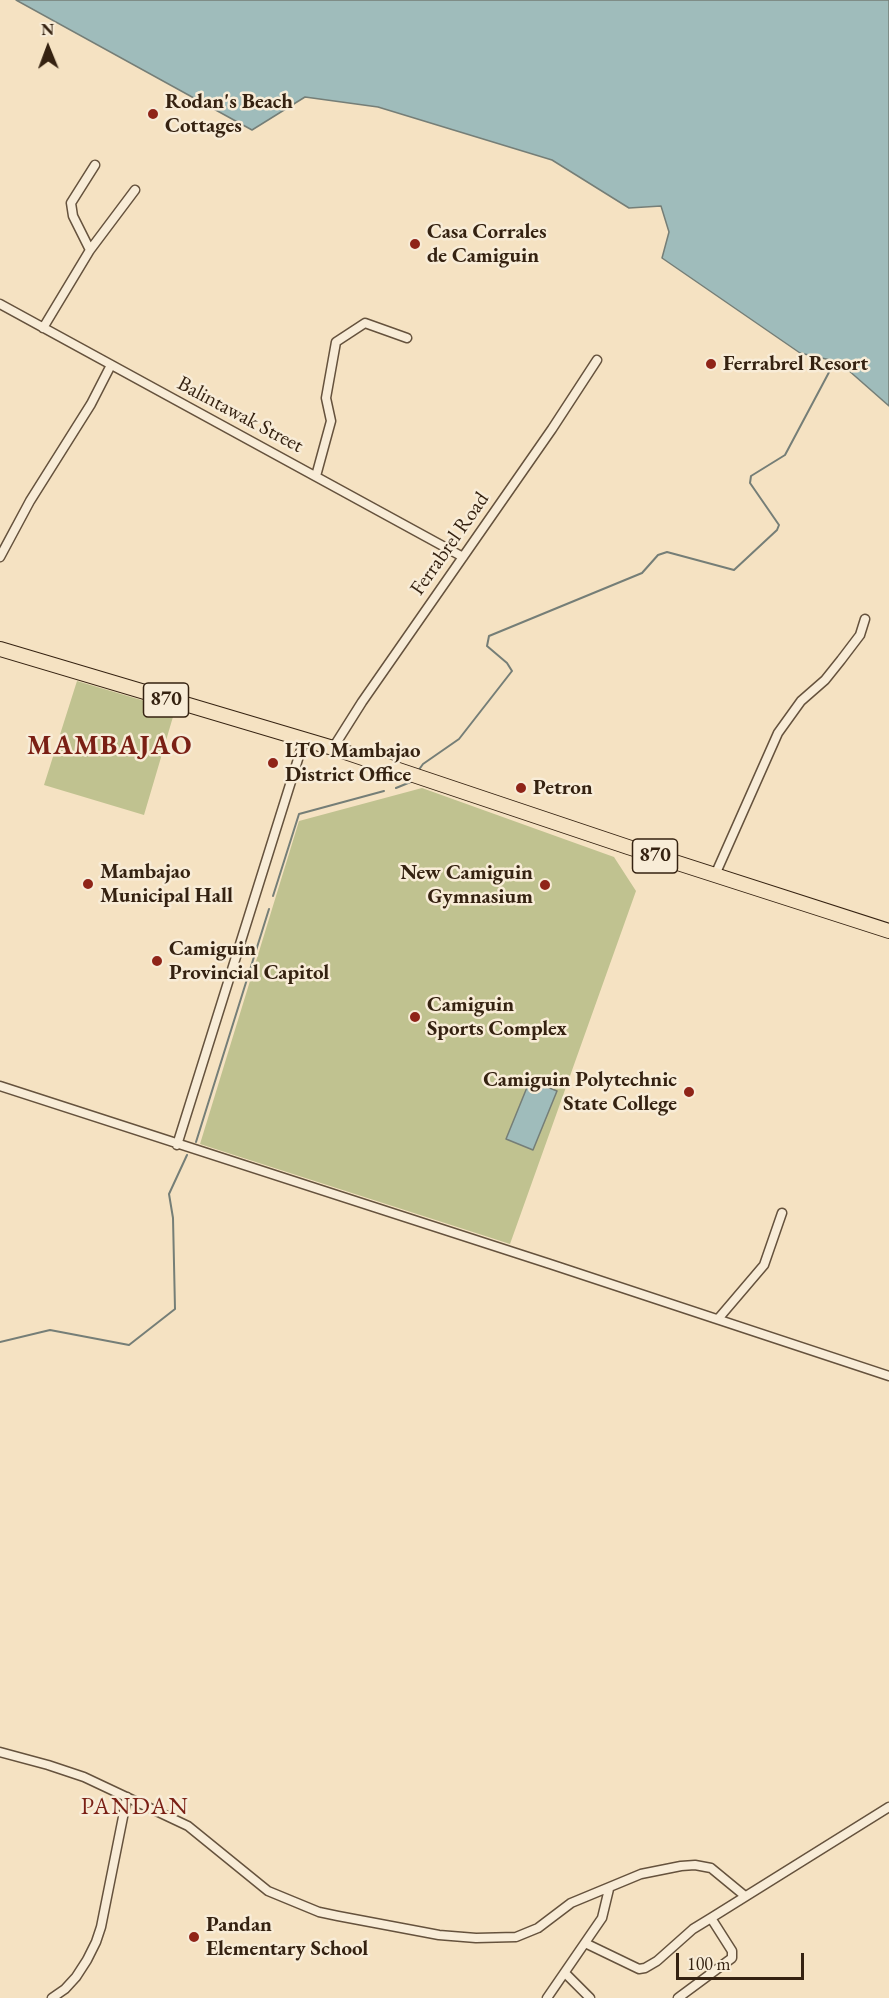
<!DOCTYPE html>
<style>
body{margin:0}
#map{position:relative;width:889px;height:1998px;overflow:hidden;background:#f5e2c2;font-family:"EB Garamond",serif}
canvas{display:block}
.north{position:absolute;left:18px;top:18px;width:60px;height:60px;-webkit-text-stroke:4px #f8ecd7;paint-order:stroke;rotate:359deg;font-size:16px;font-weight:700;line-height:24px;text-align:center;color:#352211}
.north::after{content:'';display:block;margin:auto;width:21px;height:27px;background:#352211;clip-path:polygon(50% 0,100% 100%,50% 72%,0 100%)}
.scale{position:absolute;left:676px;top:1953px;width:128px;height:27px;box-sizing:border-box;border:3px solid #352211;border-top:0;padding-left:8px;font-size:18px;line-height:21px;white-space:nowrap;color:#352211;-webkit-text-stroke:4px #f8ecd7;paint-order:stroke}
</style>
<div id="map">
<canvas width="889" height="1998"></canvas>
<div class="north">N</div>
<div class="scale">100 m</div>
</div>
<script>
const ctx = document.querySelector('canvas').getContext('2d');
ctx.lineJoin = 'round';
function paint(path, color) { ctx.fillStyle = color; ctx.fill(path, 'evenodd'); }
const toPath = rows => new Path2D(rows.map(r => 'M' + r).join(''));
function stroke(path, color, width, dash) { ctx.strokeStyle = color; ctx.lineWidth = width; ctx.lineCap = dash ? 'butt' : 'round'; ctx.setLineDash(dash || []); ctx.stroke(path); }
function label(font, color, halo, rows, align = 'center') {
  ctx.font = font + ' "EB Garamond",serif'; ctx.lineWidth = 5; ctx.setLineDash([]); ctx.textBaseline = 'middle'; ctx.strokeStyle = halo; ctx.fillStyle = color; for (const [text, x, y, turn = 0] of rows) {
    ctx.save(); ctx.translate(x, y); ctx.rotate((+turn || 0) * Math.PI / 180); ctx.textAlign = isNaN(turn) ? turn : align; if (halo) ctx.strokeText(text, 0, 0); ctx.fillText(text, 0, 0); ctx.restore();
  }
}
paint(toPath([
 [77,681,175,710,144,815,44,785],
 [422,788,614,857,636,891,510,1244,200,1144,299,821]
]), '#c0c290');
const water = toPath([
 [16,0,889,0,889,406,839,362,800,353,662,258,669,232,661,206,629,208,552,160,378,107,305,97,252,130,16,0],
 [530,1080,557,1091,533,1150,506,1139,530,1080]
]);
paint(water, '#9fbcbb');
stroke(water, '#757e77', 1.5);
stroke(toPath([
 [418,771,423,764,459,739,512,671,507,663,487,646,489,636,642,573,658,555,667,552,734,570,777,530,779,525,750,483,751,476,785,455,835,361],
 [396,788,413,781],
 [273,896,299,814,384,791],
 [196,1142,269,909],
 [0,1342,50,1330,129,1345,175,1309,173,1218,169,1194,187,1155]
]), '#757e77', 2);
const minor = toPath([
 [90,250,73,216,71,203,95,165],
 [0,304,463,557],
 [43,328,90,250,135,190],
 [316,476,331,421,326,398,336,342,365,323,407,338],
 [0,557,30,501,91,404,111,365],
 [333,748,362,702,552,429,597,360],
 [715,875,778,733,801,701,825,680,841,660,860,635,865,619],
 [0,1086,550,1264,889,1376],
 [177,1145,304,740],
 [718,1319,764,1265,782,1213],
 [0,1752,48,1765,84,1777,188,1826,268,1891,319,1912,338,1916,439,1935,476,1938,516,1937,538,1928,571,1903,641,1874,681,1866,695,1865,711,1868,745,1896],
 [585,1943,639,1969,645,1968,657,1961,693,1929,711,1918,889,1807],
 [565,1973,590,1998],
 [52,1998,65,1989,76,1977,87,1960,96,1942,101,1927,127,1797],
 [547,1998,602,1918,609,1889],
 [678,1998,732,1958,732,1951,711,1918]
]);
const primary = toPath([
 [0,649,333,748,628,847,889,931]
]);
stroke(minor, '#65523d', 11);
stroke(primary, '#352211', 16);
stroke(minor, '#f8ecd7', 8);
stroke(primary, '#f5e2c2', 14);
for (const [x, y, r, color] of [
 [153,114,6,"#8f2418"],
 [415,244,6,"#8f2418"],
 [711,364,6,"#8f2418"],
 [273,763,6,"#8f2418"],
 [521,788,6,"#8f2418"],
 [88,884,6,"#8f2418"],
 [545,885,6,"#8f2418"],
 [157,961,6,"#8f2418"],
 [415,1017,6,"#8f2418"],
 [689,1092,6,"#8f2418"],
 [194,1937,6,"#8f2418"]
]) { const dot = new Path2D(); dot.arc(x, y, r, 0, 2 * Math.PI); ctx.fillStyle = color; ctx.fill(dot); stroke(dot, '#f8ecd7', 2); }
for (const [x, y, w] of [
 [166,700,45],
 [655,856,45]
]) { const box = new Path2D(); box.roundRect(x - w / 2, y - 17, w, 34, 4.5); ctx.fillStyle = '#f8ecd7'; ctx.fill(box); stroke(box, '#352211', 1.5); }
label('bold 20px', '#352211', null, [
 ["870",166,700],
 ["870",655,856]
]);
label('bold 21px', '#352211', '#f8ecd7', [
 ["Rodan's Beach",165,102],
 ["Cottages",165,126],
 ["Casa Corrales",427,232],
 ["de Camiguin",427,256],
 ["Ferrabrel Resort",723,364],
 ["LTO Mambajao",285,751],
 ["District Office",285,775],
 ["Petron",533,788],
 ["Mambajao",100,872],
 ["Municipal Hall",100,896],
 ["New Camiguin",533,873,"right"],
 ["Gymnasium",533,897,"right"],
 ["Camiguin",169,949],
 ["Provincial Capitol",169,973],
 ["Camiguin",427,1005],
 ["Sports Complex",427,1029],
 ["Camiguin Polytechnic",677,1080,"right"],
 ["State College",677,1104,"right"],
 ["Pandan",206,1925],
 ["Elementary School",206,1949]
], 'left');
label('21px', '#352211', '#f8ecd7', [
 ["Balintawak Street",240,415,28],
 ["Ferrabrel Road",450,544,-55]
]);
ctx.letterSpacing = '1.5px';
label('24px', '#7a1f14', '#f8ecd7', [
 ["PANDAN",135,1807]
]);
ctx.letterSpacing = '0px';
ctx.letterSpacing = '1.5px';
label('bold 27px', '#7a1f14', '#f8ecd7', [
 ["MAMBAJAO",110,747]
]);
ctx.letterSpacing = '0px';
</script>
